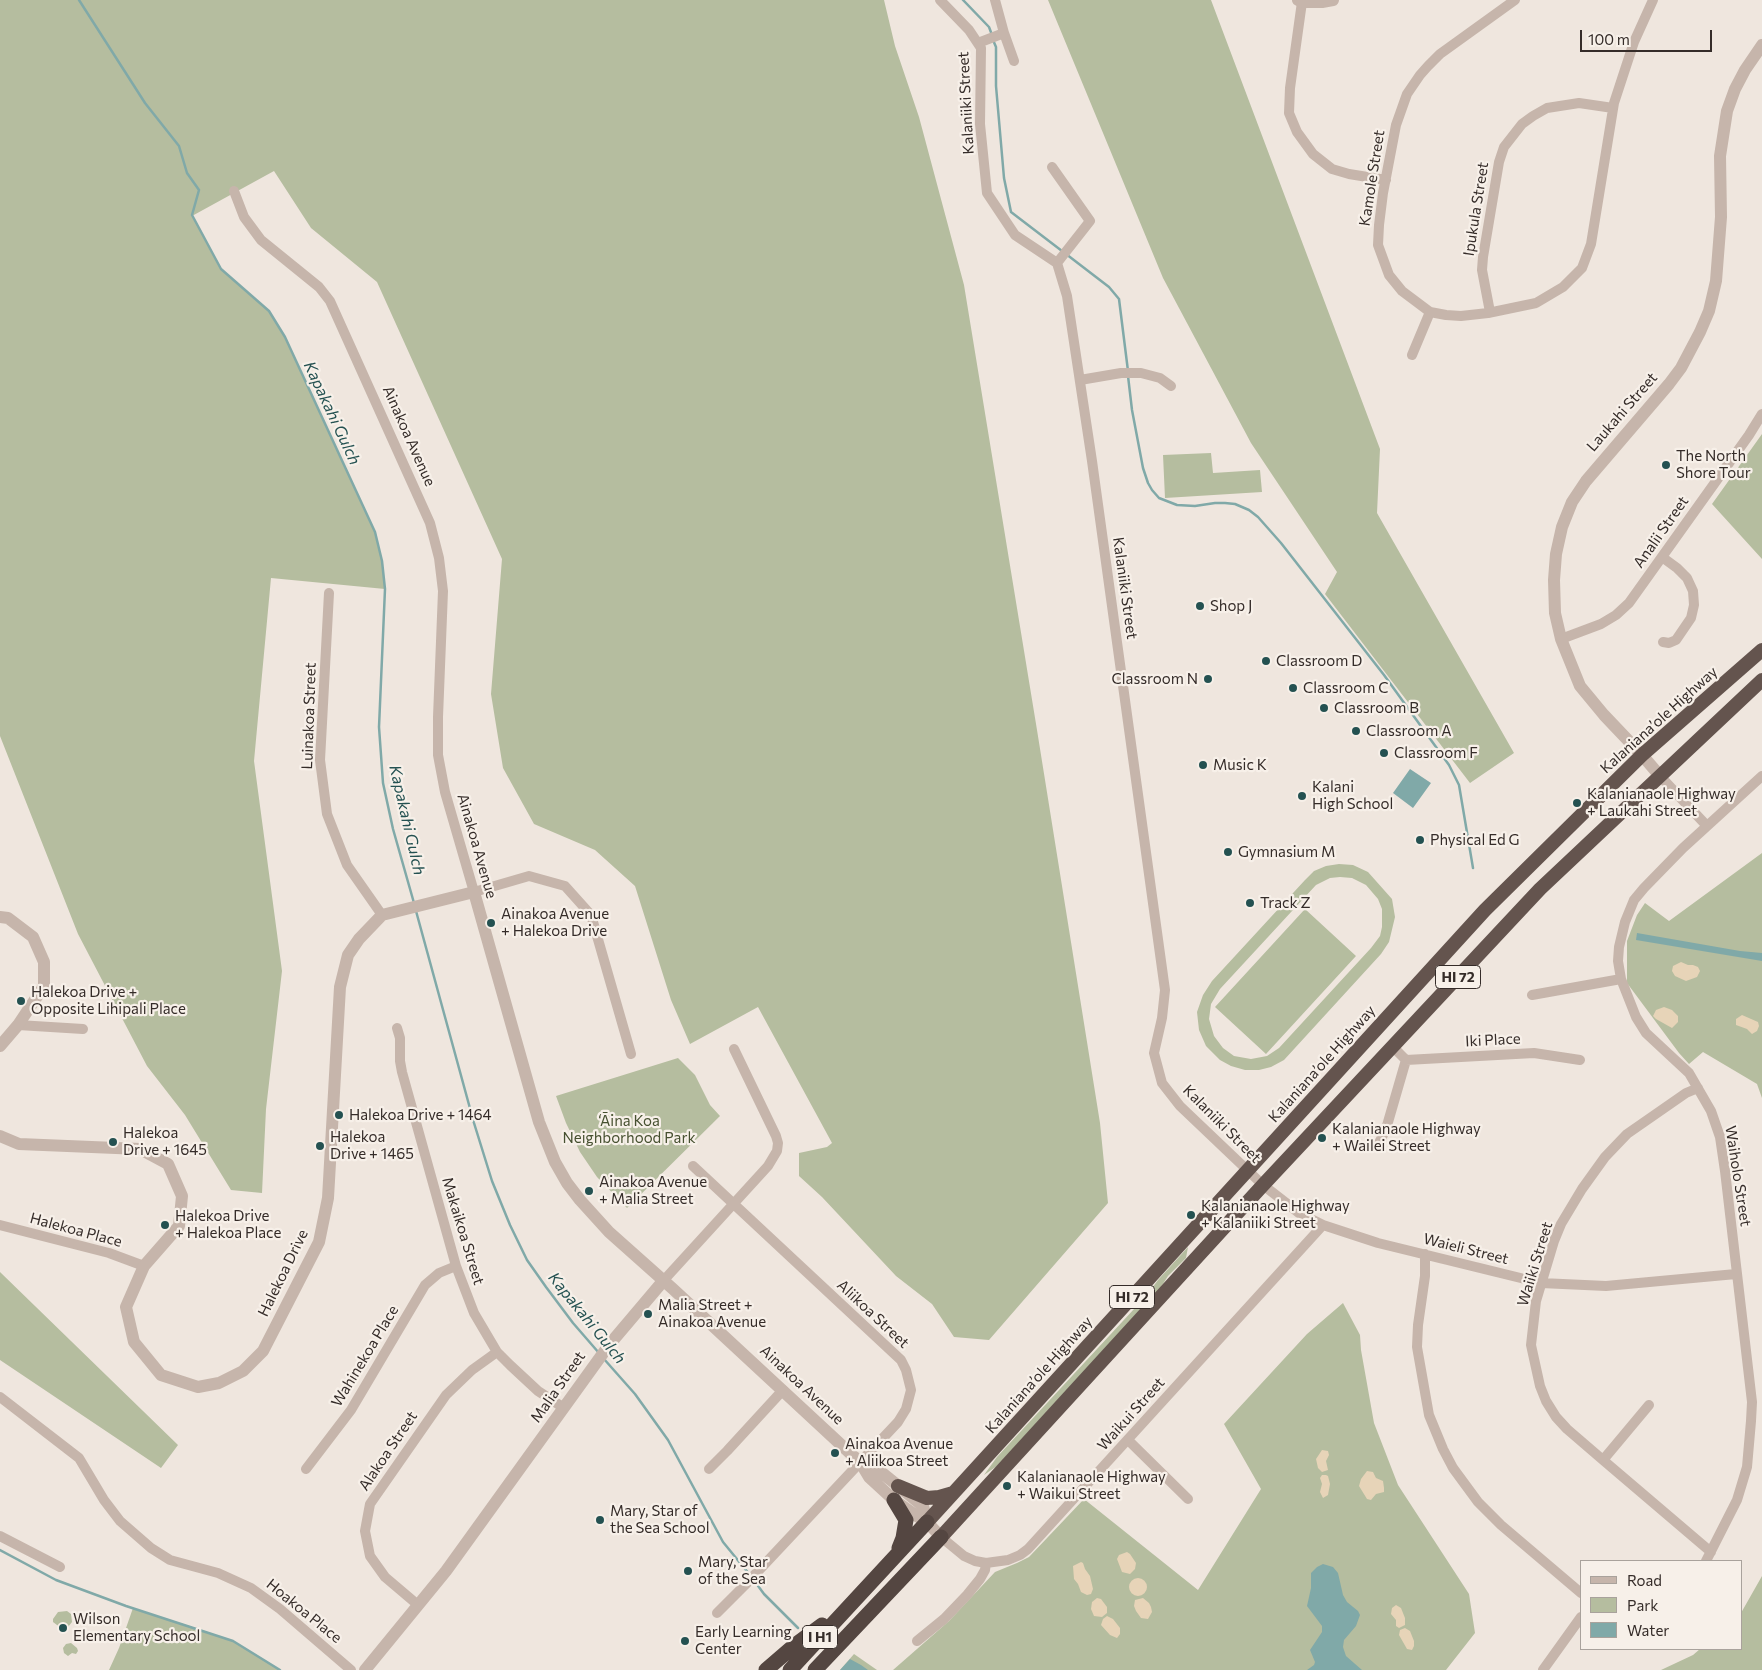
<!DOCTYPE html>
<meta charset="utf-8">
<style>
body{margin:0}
#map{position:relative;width:1762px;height:1670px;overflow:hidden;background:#efe6de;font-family:Commissioner,sans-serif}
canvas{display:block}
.legend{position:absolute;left:1580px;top:1560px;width:162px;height:90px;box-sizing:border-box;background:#f7f0e9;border:1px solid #a9a29c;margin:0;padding:6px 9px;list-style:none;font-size:15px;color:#352c29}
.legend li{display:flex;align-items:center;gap:10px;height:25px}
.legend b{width:25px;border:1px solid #a9a29c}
.scale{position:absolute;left:1580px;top:30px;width:132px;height:22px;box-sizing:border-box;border:2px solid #352c29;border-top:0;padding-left:6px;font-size:15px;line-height:18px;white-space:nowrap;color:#352c29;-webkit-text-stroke:4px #f7f0e9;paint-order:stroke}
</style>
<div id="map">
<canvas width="1762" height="1670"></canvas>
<ul class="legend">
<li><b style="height:6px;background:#c6b5ab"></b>Road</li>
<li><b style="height:14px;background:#b5bd9f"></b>Park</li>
<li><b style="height:14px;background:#80a9a8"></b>Water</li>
</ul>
<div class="scale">100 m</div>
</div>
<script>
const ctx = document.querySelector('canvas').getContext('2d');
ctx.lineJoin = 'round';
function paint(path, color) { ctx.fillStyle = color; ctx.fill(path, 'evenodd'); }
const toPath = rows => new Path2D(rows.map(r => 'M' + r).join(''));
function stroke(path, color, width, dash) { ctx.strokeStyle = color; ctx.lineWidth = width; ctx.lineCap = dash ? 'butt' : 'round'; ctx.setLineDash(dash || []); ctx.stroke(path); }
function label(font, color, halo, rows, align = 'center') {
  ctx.font = font + ' Commissioner,sans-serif'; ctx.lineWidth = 4.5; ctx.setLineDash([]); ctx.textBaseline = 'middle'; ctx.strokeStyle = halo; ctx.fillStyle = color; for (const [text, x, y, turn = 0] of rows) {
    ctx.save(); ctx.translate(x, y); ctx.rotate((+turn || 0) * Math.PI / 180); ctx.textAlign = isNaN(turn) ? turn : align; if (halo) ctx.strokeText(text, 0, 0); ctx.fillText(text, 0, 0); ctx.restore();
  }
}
paint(toPath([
 [0,0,884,0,895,46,919,117,964,285,1037,730,1100,1123,1108,1203,989,1340,954,1337,932,1304,896,1276,822,1197,799,1176,799,1153,827,1147,832,1143,758,1007,690,1044,671,1000,635,886,595,850,534,824,503,768,491,694,502,559,377,282,311,228,274,171,192,216,221,269,269,311,285,337,375,532,382,561,385,589,271,578,254,761,282,971,266,1109,262,1193,231,1190,185,1115,147,1066,78,934,0,736],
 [1048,0,1211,0,1380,449,1377,513,1514,753,1470,783,1325,594,1337,572,1251,443,1163,278],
 [1762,434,1762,559,1712,504],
 [1211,453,1213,473,1260,470,1262,492,1165,498,1163,455],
 [1762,853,1762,1098,1757,1084,1703,1052,1689,1064,1679,1053,1627,983,1627,941,1637,915,1645,903,1669,921],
 [1339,864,1353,865,1368,872,1392,899,1395,917,1389,942,1381,954,1284,1060,1271,1067,1259,1070,1245,1070,1231,1066,1220,1060,1206,1046,1199,1030,1197,1012,1203,995,1212,981,1305,880,1314,871,1326,866],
 [1340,877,1352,878,1366,885,1378,899,1382,909,1382,927,1380,936,1371,948,1279,1048,1267,1056,1251,1059,1234,1056,1223,1048,1214,1036,1209,1019,1211,1004,1220,989,1316,885,1330,878],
 [1305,909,1356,956,1266,1054,1215,1007],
 [678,1058,695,1075,710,1105,720,1116,627,1208,597,1177,580,1152,566,1123,556,1096],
 [1188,1247,1186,1258,1168,1276,1161,1287,997,1466,984,1475,997,1457,1147,1295,1158,1280],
 [0,1272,178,1445,161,1468,0,1360],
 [1343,1303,1360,1335,1361,1350,1374,1423,1398,1485,1469,1594,1475,1633,1446,1670,893,1670,949,1621,995,1572,1017,1563,1029,1557,1084,1499,1198,1590,1261,1489,1224,1424,1307,1334],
 [1762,1576,1762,1670,1661,1670,1693,1655,1700,1649,1741,1649,1741,1613],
 [133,1608,202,1630,233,1641,280,1670,109,1670,119,1648],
 [67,1611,71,1614,72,1622,68,1627,61,1628,53,1622,53,1619,58,1612],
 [71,1643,77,1648,78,1651,76,1654,72,1653,68,1656,64,1653,63,1648,66,1644],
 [854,1654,877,1670,840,1670]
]), '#b5bd9f');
paint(toPath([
 [1681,962,1688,965,1693,965,1698,967,1700,971,1697,977,1686,981,1675,976,1672,971,1673,966],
 [1664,1007,1672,1010,1678,1016,1678,1022,1672,1028,1656,1019,1653,1016,1656,1010],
 [1742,1015,1758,1022,1759,1026,1757,1031,1752,1034,1747,1029,1736,1025,1736,1019],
 [1322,1450,1328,1451,1329,1455,1326,1461,1328,1470,1322,1472,1318,1468,1316,1459],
 [1367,1471,1373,1472,1376,1478,1383,1481,1384,1488,1384,1492,1376,1494,1371,1500,1367,1499,1359,1486,1361,1479],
 [1322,1475,1326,1475,1328,1476,1330,1484,1328,1495,1323,1498,1320,1492,1322,1484,1320,1478],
 [1127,1552,1130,1554,1136,1563,1135,1569,1130,1574,1122,1572,1117,1559,1119,1555],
 [1081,1562,1083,1563,1085,1569,1090,1576,1093,1589,1091,1594,1087,1595,1081,1592,1078,1584,1074,1579,1073,1566],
 '1129 1587a9 9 0 1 1 18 0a9 9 0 1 1-18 0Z',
 [1097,1598,1101,1599,1107,1607,1107,1613,1102,1617,1094,1616,1091,1609,1092,1602],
 [1143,1598,1149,1603,1151,1607,1152,1612,1148,1619,1141,1618,1136,1611,1134,1606,1135,1600],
 [1396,1605,1401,1608,1405,1618,1405,1625,1399,1628,1396,1626,1396,1620,1391,1614,1392,1608],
 [1107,1616,1113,1619,1120,1628,1120,1634,1117,1638,1110,1635,1101,1625,1103,1619],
 [1405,1628,1410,1631,1414,1641,1414,1646,1412,1650,1407,1649,1399,1635,1400,1630]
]), '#e7d4b8');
paint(toPath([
 [1410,769,1431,783,1413,808,1393,793],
 [1637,933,1740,951,1762,953,1762,961,1636,940],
 [1323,1564,1333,1567,1338,1573,1343,1595,1347,1602,1358,1611,1360,1615,1356,1626,1344,1640,1343,1647,1346,1656,1362,1670,1307,1670,1314,1665,1315,1662,1310,1650,1322,1632,1322,1626,1307,1606,1311,1588,1311,1573,1317,1567],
 [850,1659,861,1665,868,1670,840,1670]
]), '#80a9a8');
stroke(toPath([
 [79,0,145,103,179,146,187,173,199,190,192,215,221,269,269,311,285,337,375,532,382,561,385,589,379,727,383,783,393,829,414,903],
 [963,0,989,27,992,35],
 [993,40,996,47,996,86,1004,178,1011,212,1062,251],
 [1066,254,1109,287,1119,299,1128,371],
 [1128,376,1132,410,1143,468,1148,483,1152,490,1159,498,1177,505,1195,506,1215,503,1225,503,1235,504,1249,510,1258,517,1281,543,1384,675,1449,765,1459,785,1473,868],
 [416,911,474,1123,492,1181,510,1225,527,1260,546,1287,573,1323,599,1353],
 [604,1359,635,1394,668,1440,723,1542,750,1575],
 [0,1550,56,1580,126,1606,233,1641,280,1670],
 [753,1579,764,1594,798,1628]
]), '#80a9a8', 2.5);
stroke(toPath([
 [940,0,969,30,981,48,980,124,987,193,1015,235,1057,263,1067,296,1092,461,1165,990,1162,1018,1154,1053,1162,1083,1180,1106,1263,1185,1299,1213,1323,1225,1378,1243,1541,1283,1606,1286,1736,1274],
 [1515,0,1440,54,1428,66,1420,75,1407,94,1396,125,1383,193,1379,225,1378,245,1389,275,1402,291,1430,312,1446,315,1461,316,1488,313,1536,303,1563,287,1582,268,1591,244,1614,103,1634,42,1653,0],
 [1302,2,1290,88,1289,113,1297,132,1313,154,1332,169,1349,174,1386,180],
 [1004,33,1014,61],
 [978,43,1004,33,995,0],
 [1052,167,1090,221,1057,263],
 [234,191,244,217,261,240,319,287,330,301,430,523,439,558,443,591,438,717,438,755,445,792,474,892,529,876,565,886,591,915,631,1054],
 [1490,312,1482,270,1483,257,1499,162,1504,147,1522,124,1533,116,1547,108,1579,103,1613,108],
 [1412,355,1430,312],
 [1080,380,1121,373,1141,373,1160,378,1171,386],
 [1662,557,1677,568,1687,578,1693,591,1694,605,1691,618,1676,640,1669,643,1663,642],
 [329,593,320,760,327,814,347,865,382,915],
 [1561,639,1601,624,1616,615,1629,603,1749,435,1762,414],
 [1660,776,1707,826],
 [1532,995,1621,979],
 [18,1025,83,1029],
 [397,1028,400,1038,400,1061,402,1072,456,1266,474,1313,497,1352,510,1365,538,1391,564,1408],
 [1393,1047,1406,1060,1534,1053,1580,1060],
 [1698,1088,1686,1093,1627,1134,1605,1157,1582,1189,1561,1224,1554,1241,1536,1301,1531,1345,1540,1386,1546,1401,1556,1417,1567,1429,1603,1460,1711,1552],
 [1377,1147,1386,1129,1406,1060],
 [693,1166,901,1360,906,1370,911,1390,906,1409,898,1422,746,1584,717,1613],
 [0,1225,109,1253,144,1266],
 [1425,1254,1425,1276,1418,1325,1417,1347,1429,1415,1443,1449,1453,1468,1478,1502,1501,1525,1581,1593],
 [664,1280,768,1166,777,1151,778,1143,776,1136,734,1049],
 [0,1397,79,1458,104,1500,120,1521,151,1548,170,1560,218,1573,251,1588,280,1609,351,1670],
 [1128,1440,1188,1499],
 [1603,1460,1649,1405],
 [306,1469,351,1410,425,1285,439,1273,456,1266],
 [709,1469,727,1451,783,1390],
 [0,1536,60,1567],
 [941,1537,964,1556,975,1561,986,1563,1008,1560,1020,1555,1028,1549,1323,1225],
 [1706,1561,1737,1500,1747,1467,1751,1421,1752,1402,1725,1171,1720,1137,1711,1111,1689,1073,1646,1033,1636,1017,1621,979,1618,961,1619,947,1625,922,1634,900,1644,888,1683,848,1762,776],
 [418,1605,385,1577,370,1556,365,1531,370,1504,446,1395,472,1370,497,1352],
 [917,1641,944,1619,967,1595,980,1579,985,1570,986,1563],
 [1543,1670,1581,1617]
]), '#c6b5ab', 10);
stroke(toPath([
 [1298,0,1302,2,1322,2,1333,0],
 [1660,776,1642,755,1604,715,1580,686,1561,639,1555,613,1554,580,1556,554,1562,527,1572,502,1586,481,1669,384,1681,368,1700,332,1709,311,1716,281,1721,217,1720,156,1727,111,1735,89,1745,70,1762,45],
 [0,917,8,918,33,937,44,962,44,986,18,1025,0,1046],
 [0,1136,19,1144,140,1149,168,1164,182,1196,179,1226,144,1266,126,1307,134,1342,161,1375,198,1387,219,1383,243,1371,263,1351,319,1242,328,1198,340,987,348,955,359,939,382,915,474,892,539,1122,555,1162,567,1183,580,1200,609,1232,673,1289,851,1454,860,1462,869,1477,894,1500,915,1515,927,1522,941,1537],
 [860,1462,876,1468,923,1506,927,1522],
 [365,1670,446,1571,609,1345,664,1280]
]), '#c6b5ab', 12);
stroke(toPath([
 [898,1486,927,1498,939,1497,953,1493],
 [927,1522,1485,910,1642,755,1762,650],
 [941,1537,1263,1185,1540,889,1762,680]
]), '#64544e', 14);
stroke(toPath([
 [894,1500,906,1520,903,1538,899,1548],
 [766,1670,795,1645,822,1625],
 [790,1670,927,1522],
 [815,1670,941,1537]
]), '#544641', 15);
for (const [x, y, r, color] of [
 [1666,465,5,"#245151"],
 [1200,606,5,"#245151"],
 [1266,661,5,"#245151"],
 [1208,679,5,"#245151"],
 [1293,688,5,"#245151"],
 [1324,708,5,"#245151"],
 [1356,731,5,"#245151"],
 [1384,753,5,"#245151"],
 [1203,765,5,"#245151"],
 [1302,796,5,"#245151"],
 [1577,803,5,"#245151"],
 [1420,840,5,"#245151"],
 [1228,852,5,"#245151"],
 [1250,903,5,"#245151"],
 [491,923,5,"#245151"],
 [21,1001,5,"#245151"],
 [339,1115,5,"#245151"],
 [1322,1138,5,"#245151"],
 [113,1142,5,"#245151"],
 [320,1146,5,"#245151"],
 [589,1191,5,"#245151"],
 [1191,1215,5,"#245151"],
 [165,1225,5,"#245151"],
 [648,1314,5,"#245151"],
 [835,1453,5,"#245151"],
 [1007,1486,5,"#245151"],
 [600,1520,5,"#245151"],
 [688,1571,5,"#245151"],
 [63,1628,5,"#245151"],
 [685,1641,5,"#245151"]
]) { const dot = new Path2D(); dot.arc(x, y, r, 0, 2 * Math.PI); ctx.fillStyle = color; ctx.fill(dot); stroke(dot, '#f7f0e9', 2); }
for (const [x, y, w] of [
 [1458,977,45],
 [1132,1297,45],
 [820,1637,35]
]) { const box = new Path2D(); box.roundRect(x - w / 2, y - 11.5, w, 23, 4); ctx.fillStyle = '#f7f0e9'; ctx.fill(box); stroke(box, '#352c29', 1); }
label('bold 14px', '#352c29', null, [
 ["HI 72",1458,977],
 ["HI 72",1132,1297],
 ["I H1",820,1637]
]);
label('15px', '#352c29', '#f7f0e9', [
 ["Kalaniiki Street",966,103,-93],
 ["Kamole Street",1372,178,-81],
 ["Ipukula Street",1476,209,-81],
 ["Laukahi Street",1622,412,-49],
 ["Ainakoa Avenue",409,436,66],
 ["Analii Street",1661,532,-55],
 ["Kalaniiki Street",1125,588,82],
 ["Luinakoa Street",309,716,-88],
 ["Kalaniana’ole Highway",1659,720,-42],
 ["Ainakoa Avenue",477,846,74],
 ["Iki Place",1493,1040,-3],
 ["Kalaniana’ole Highway",1322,1064,-48],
 ["Kalaniiki Street",1222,1124,45],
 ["Waiholo Street",1738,1176,81],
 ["Halekoa Place",76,1230,15],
 ["Makaikoa Street",463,1231,73],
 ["Waieli Street",1466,1249,14],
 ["Waiiki Street",1535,1264,-73],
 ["Halekoa Drive",283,1273,-64],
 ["Aliikoa Street",873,1314,43],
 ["Wahinekoa Place",365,1356,-59],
 ["Kalaniana’ole Highway",1039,1375,-48],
 ["Ainakoa Avenue",802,1385,43],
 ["Malia Street",558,1387,-55],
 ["Waikui Street",1131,1414,-48],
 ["Alakoa Street",388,1451,-56],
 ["Hoakoa Place",304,1611,39]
]);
label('15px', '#352c29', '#f7f0e9', [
 ["The North",1676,456],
 ["Shore Tour",1676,473],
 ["Shop J",1210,606],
 ["Classroom D",1276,661],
 ["Classroom N",1198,679,"right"],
 ["Classroom C",1303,688],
 ["Classroom B",1334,708],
 ["Classroom A",1366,731],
 ["Classroom F",1394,753],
 ["Music K",1213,765],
 ["Kalani",1312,787],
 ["High School",1312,804],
 ["Kalanianaole Highway",1587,794],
 ["+ Laukahi Street",1587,811],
 ["Physical Ed G",1430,840],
 ["Gymnasium M",1238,852],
 ["Track Z",1260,903],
 ["Ainakoa Avenue",501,914],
 ["+ Halekoa Drive",501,931],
 ["Halekoa Drive +",31,992],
 ["Opposite Lihipali Place",31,1009],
 ["Halekoa Drive + 1464",349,1115],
 ["Kalanianaole Highway",1332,1129],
 ["+ Wailei Street",1332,1146],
 ["Halekoa",123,1133],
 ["Drive + 1645",123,1150],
 ["Halekoa",330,1137],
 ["Drive + 1465",330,1154],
 ["Ainakoa Avenue",599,1182],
 ["+ Malia Street",599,1199],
 ["Kalanianaole Highway",1201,1206],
 ["+ Kalaniiki Street",1201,1223],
 ["Halekoa Drive",175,1216],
 ["+ Halekoa Place",175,1233],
 ["Malia Street +",658,1305],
 ["Ainakoa Avenue",658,1322],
 ["Ainakoa Avenue",845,1444],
 ["+ Aliikoa Street",845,1461],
 ["Kalanianaole Highway",1017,1477],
 ["+ Waikui Street",1017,1494],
 ["Mary, Star of",610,1511],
 ["the Sea School",610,1528],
 ["Mary, Star",698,1562],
 ["of the Sea",698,1579],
 ["Wilson",73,1619],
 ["Elementary School",73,1636],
 ["Early Learning",695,1632],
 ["Center",695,1649]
], 'left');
label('15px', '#465030', '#f7f0e9', [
 ["‘Āina Koa",629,1121],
 ["Neighborhood Park",629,1138]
]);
label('italic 16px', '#245151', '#f7f0e9', [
 ["Kapakahi Gulch",332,413,65],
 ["Kapakahi Gulch",407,820,77],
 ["Kapakahi Gulch",587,1318,51]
]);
</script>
